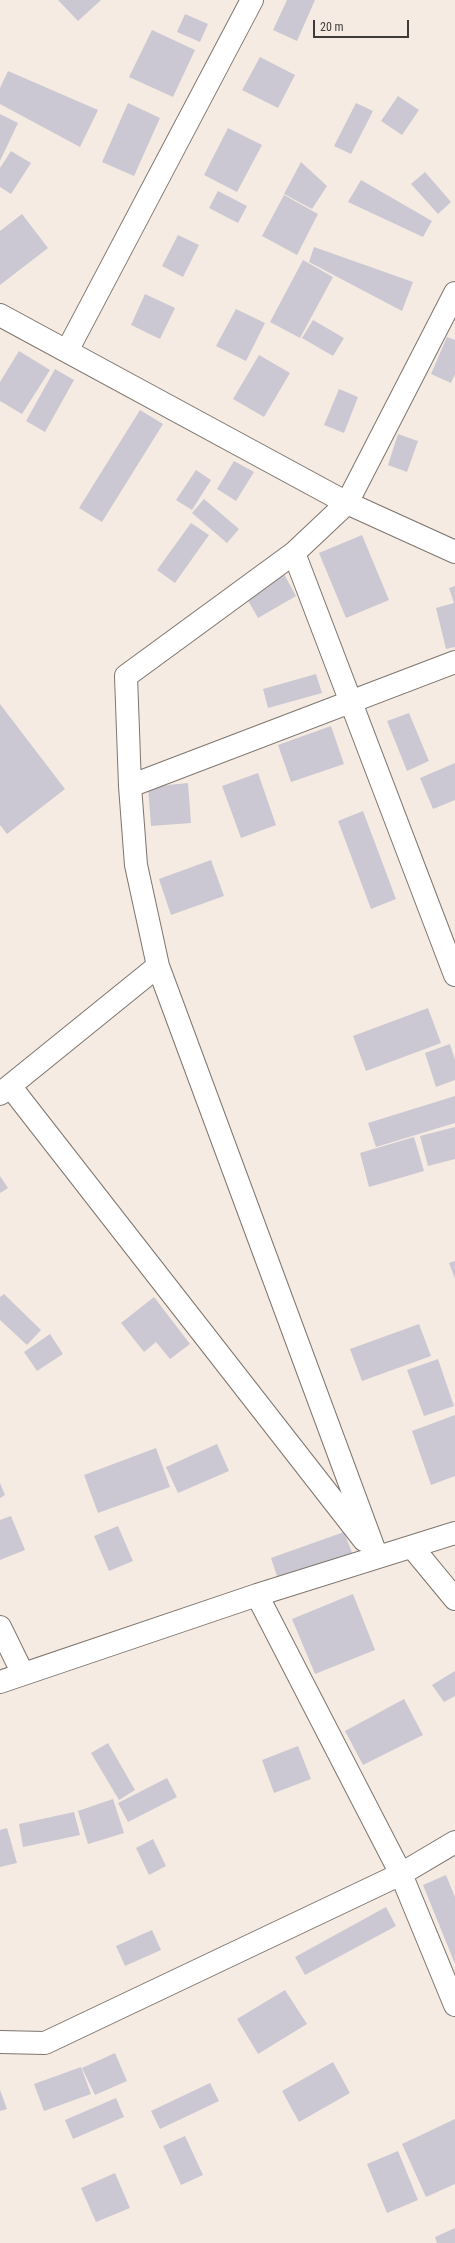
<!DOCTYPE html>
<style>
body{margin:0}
#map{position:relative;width:455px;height:2243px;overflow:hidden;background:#f5ebe3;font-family:"Roboto Condensed",sans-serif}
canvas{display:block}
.scale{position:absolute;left:313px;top:20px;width:96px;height:18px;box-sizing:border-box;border:2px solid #3e3a37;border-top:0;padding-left:5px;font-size:12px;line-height:14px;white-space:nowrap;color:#3e3a37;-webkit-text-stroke:3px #f5ebe3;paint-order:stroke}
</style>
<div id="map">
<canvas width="455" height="2243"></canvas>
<div class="scale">20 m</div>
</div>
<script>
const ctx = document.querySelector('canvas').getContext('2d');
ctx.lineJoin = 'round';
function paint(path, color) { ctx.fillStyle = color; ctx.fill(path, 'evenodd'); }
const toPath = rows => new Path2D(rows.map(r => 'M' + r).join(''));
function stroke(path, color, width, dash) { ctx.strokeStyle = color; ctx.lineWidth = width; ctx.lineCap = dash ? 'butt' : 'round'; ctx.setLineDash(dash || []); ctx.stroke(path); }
paint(toPath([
 [58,0,101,0,78,21],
 [287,0,315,0,297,41,273,30],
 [185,14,208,24,200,42,177,32],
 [152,30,195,50,173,97,129,77],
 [260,57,295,75,278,108,242,90],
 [8,71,98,110,80,147,0,104,0,88],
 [398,96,419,110,402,135,381,121],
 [128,103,160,118,134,176,102,162],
 [356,103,373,111,351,154,334,146],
 [0,114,18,123,0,161],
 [228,128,262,145,237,192,204,175],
 [11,151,31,163,11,194,0,187,0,168],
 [301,162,327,186,312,209,284,194],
 [425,172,451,202,438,214,411,184],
 [361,180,432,221,423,237,348,202],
 [218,191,247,206,238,223,209,208],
 [284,195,318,214,297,255,262,236],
 [22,214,48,248,0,285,0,231],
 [178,235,199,245,183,277,162,266],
 [314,247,413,282,402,311,309,262],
 [303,260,333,277,300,338,270,322],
 [145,294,175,308,160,339,131,325],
 [236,309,265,323,246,361,216,346],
 [313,320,344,338,333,356,302,338],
 [447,337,455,340,455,374,451,383,431,374],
 [19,351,50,370,22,414,0,401,0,382],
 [259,355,290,373,264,417,233,399],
 [55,369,74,380,45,432,26,421],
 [339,389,358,397,344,433,324,425],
 [140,410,163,424,102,522,79,508],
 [398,434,418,441,407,472,388,465],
 [234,461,254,472,236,501,217,489],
 [196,470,211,480,192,510,176,500],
 [204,499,239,529,227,543,192,513],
 [191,523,209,535,175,583,157,570],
 [362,535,389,600,346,618,319,553],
 [284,574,296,596,258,618,246,597],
 [455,586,455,647,446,649,436,608,454,603,449,588],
 [316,674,322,693,268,708,263,689],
 [0,704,65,789,7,834,0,825],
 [409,713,429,761,407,771,387,721],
 [331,726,344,764,291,782,278,745],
 [455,763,455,800,433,809,420,778],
 [258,773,276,825,241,838,222,786],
 [188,783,191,823,151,826,148,787],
 [363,811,396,899,371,909,338,821],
 [211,860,224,896,171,915,159,879],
 [428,1008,441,1043,366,1071,353,1036],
 [450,1044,455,1060,455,1080,436,1087,425,1053],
 [455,1096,455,1123,376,1147,368,1123],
 [455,1127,455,1159,428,1166,420,1136],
 [414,1137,424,1171,369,1187,360,1153],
 [0,1176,8,1188,0,1193],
 [455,1261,455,1279,449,1263],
 [4,1294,41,1330,27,1345,0,1320,0,1297],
 [154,1297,190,1344,170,1359,156,1342,144,1352,121,1323],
 [419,1324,431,1356,362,1381,350,1349],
 [50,1334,63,1354,37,1371,24,1352],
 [438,1359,454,1406,424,1416,407,1370],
 [455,1415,455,1476,431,1485,412,1431],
 [217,1444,229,1471,178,1493,166,1467],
 [156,1448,170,1487,98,1513,84,1475],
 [0,1483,5,1495,0,1498],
 [11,1516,25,1550,0,1560,0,1520],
 [118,1526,133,1561,109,1571,94,1536],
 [344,1532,353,1555,278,1579,271,1558],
 [353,1594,375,1650,315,1674,292,1619],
 [455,1671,455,1696,444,1702,432,1685],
 [404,1699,423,1735,363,1765,345,1731],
 [108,1743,135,1790,119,1800,91,1753],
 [298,1746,311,1779,274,1793,262,1760],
 [167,1778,177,1797,128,1822,118,1803],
 [113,1799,124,1833,88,1844,78,1811],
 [74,1812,80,1835,23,1847,19,1824],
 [7,1828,17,1863,0,1867,0,1830],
 [153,1839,166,1866,149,1875,136,1848],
 [446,1875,455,1897,455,1964,423,1885],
 [386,1907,396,1926,305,1975,295,1957],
 [152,1930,161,1950,125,1966,116,1946],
 [285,1990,307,2024,258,2054,237,2019],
 [115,2053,127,2081,95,2095,82,2068],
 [333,2062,350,2093,299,2122,282,2091],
 [81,2067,91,2094,44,2111,34,2084],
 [210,2083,219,2101,160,2129,151,2111],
 [0,2090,7,2109,0,2111],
 [116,2098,124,2117,73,2139,65,2120],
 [455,2119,455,2184,426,2197,402,2144],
 [185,2136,203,2175,181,2185,163,2146],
 [398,2151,418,2200,387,2213,367,2164],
 [115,2173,130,2208,96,2222,81,2188],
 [455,2228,455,2243,437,2243,435,2237]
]), '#cbc8d3');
const street = toPath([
 [0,315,347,503,455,552],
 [67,351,252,0],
 [294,553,455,975],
 [130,786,455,662],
 [10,1086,364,1540],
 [0,1094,158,966],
 [412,1547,455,1599],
 [377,1557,158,966,136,865,130,786,126,676,294,553,347,503,455,293],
 [257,1595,401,1874,455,2005],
 [0,1627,23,1674],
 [0,1682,257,1595,455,1533],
 [0,2042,45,2043,401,1874,455,1842]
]);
stroke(street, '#7d756e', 24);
stroke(street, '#fff', 22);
</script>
